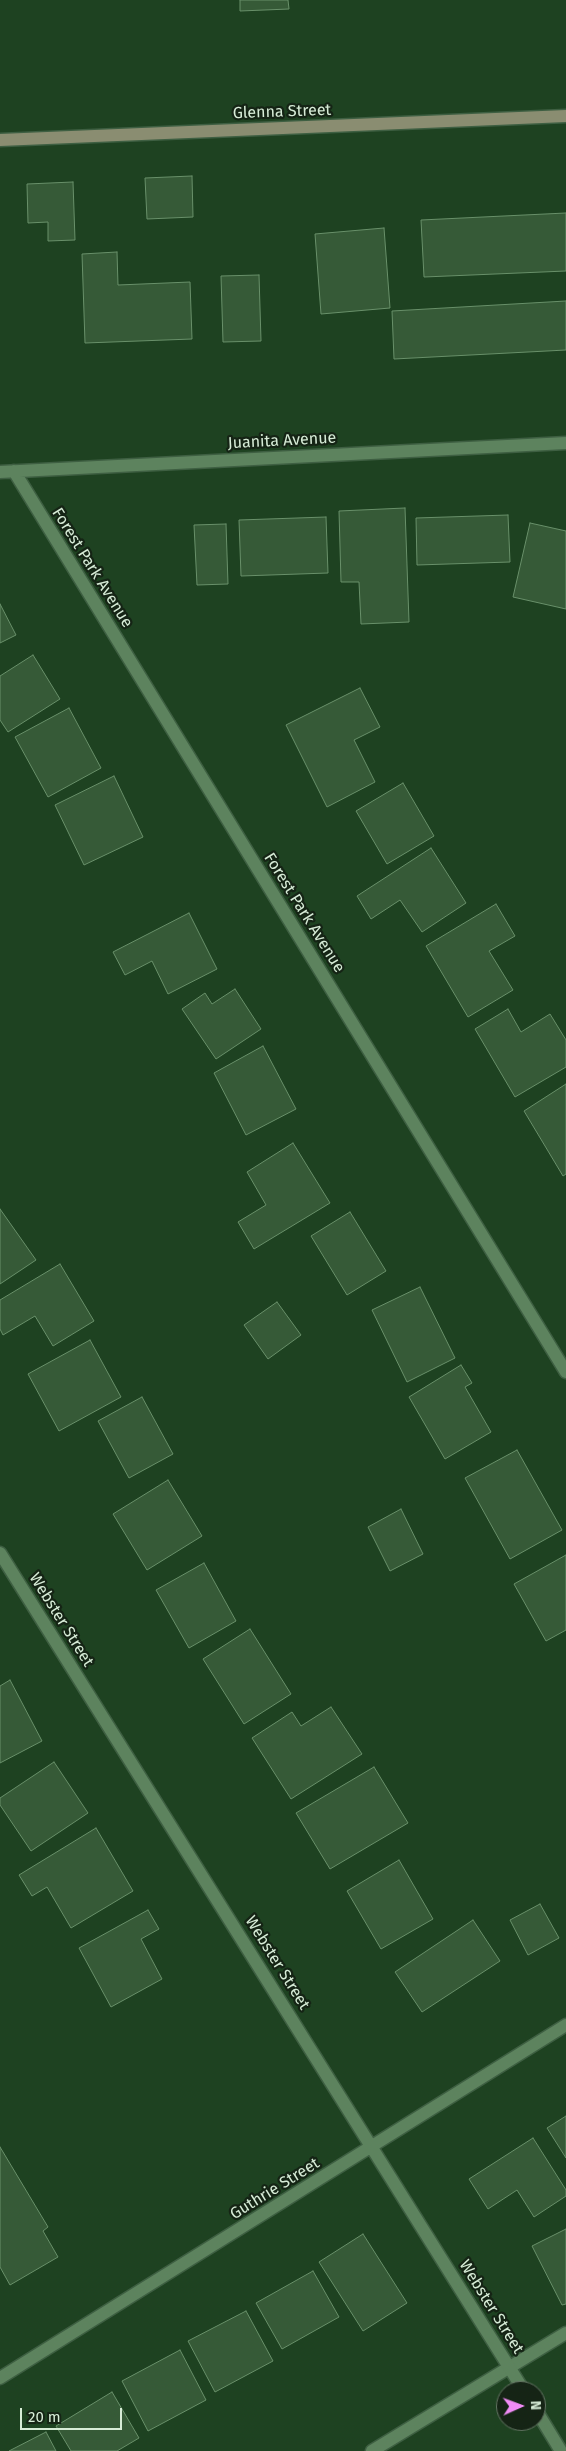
<!DOCTYPE html>
<style>
body{margin:0}
#map{position:relative;width:566px;height:2451px;overflow:hidden;background:#1e4221;font-family:"Fira Sans",sans-serif}
canvas{display:block}
.north{position:absolute;left:496px;top:2381px;width:50px;height:50px;box-sizing:border-box;background:#152415;border:1px solid #637463;border-radius:50%;rotate:88deg;font-size:14px;font-weight:700;line-height:20px;text-align:center;color:#d7ecd7}
.north::after{content:'';display:block;margin:auto;width:18px;height:22px;background:#f08bf5;clip-path:polygon(50% 0,100% 100%,50% 72%,0 100%)}
.scale{position:absolute;left:20px;top:2408px;width:102px;height:22px;box-sizing:border-box;border:2px solid #d7ecd7;border-top:0;padding-left:6px;font-size:15px;line-height:18px;white-space:nowrap;color:#d7ecd7;-webkit-text-stroke:4px #152415;paint-order:stroke}
</style>
<div id="map">
<canvas width="566" height="2451"></canvas>
<div class="north">N</div>
<div class="scale">20 m</div>
</div>
<script>
const ctx = document.querySelector('canvas').getContext('2d');
ctx.lineJoin = 'round';
function paint(path, color) { ctx.fillStyle = color; ctx.fill(path, 'evenodd'); }
const toPath = rows => new Path2D(rows.map(r => 'M' + r).join(''));
function stroke(path, color, width, dash) { ctx.strokeStyle = color; ctx.lineWidth = width; ctx.lineCap = dash ? 'butt' : 'round'; ctx.setLineDash(dash || []); ctx.stroke(path); }
function label(font, color, halo, rows, align = 'center') {
  ctx.font = font + ' "Fira Sans",sans-serif'; ctx.lineWidth = 4.5; ctx.setLineDash([]); ctx.textBaseline = 'middle'; ctx.strokeStyle = halo; ctx.fillStyle = color; for (const [text, x, y, turn = 0] of rows) {
    ctx.save(); ctx.translate(x, y); ctx.rotate((+turn || 0) * Math.PI / 180); ctx.textAlign = isNaN(turn) ? turn : align; if (halo) ctx.strokeText(text, 0, 0); ctx.fillText(text, 0, 0); ctx.restore();
  }
}
const building = toPath([
 [240,0,288,0,289,9,240,11,240,0],
 [192,176,193,217,147,219,145,178,192,176],
 [73,182,75,240,48,241,48,222,28,223,27,184,73,182],
 [566,213,566,271,424,277,421,220,566,213],
 [384,228,390,308,321,314,315,234,384,228],
 [117,252,118,285,190,282,192,339,85,343,82,254,117,252],
 [259,275,261,341,223,342,221,276,259,275],
 [566,301,566,350,394,359,392,311,566,301],
 [405,508,409,622,361,624,359,582,341,582,339,511,405,508],
 [508,515,510,562,417,565,416,518,508,515],
 [326,517,328,573,241,576,239,520,326,517],
 [530,523,566,531,566,609,513,597,530,523],
 [226,524,228,584,197,585,194,525,226,524],
 [0,604,16,635,0,643,0,604],
 [33,655,60,699,8,732,0,720,0,676,33,655],
 [360,688,380,727,354,740,375,782,327,807,286,725,360,688],
 [69,708,101,768,48,797,15,737,69,708],
 [114,776,143,837,84,865,55,805,114,776],
 [403,783,434,836,387,864,356,811,403,783],
 [431,848,466,903,422,932,400,900,371,919,357,896,431,848],
 [496,904,515,936,489,951,513,990,468,1017,426,946,496,904],
 [189,913,217,969,168,994,152,961,125,975,113,952,189,913],
 [235,989,261,1029,216,1059,182,1009,205,993,212,1004,235,989],
 [508,1009,521,1032,550,1014,566,1040,566,1067,515,1097,475,1029,508,1009],
 [263,1046,296,1109,246,1135,214,1073,263,1046],
 [566,1084,566,1174,563,1176,524,1111,566,1084],
 [293,1143,330,1203,254,1249,238,1222,266,1205,247,1172,293,1143],
 [0,1209,36,1260,0,1284,0,1209],
 [350,1212,386,1271,347,1295,311,1236,350,1212],
 [60,1264,94,1321,53,1346,35,1316,3,1335,0,1329,0,1300,60,1264],
 [420,1287,455,1358,407,1382,372,1310,420,1287],
 [277,1302,301,1335,268,1359,244,1325,277,1302],
 [90,1340,121,1397,59,1431,28,1374,90,1340],
 [461,1365,472,1383,465,1387,491,1432,445,1459,409,1397,461,1365],
 [142,1397,173,1454,129,1478,98,1421,142,1397],
 [517,1450,562,1530,510,1559,465,1478,517,1450],
 [168,1480,202,1536,147,1570,113,1514,168,1480],
 [401,1509,423,1554,390,1571,368,1527,401,1509],
 [566,1555,566,1630,546,1641,514,1584,566,1555],
 [204,1563,236,1621,189,1648,156,1590,204,1563],
 [250,1629,291,1694,244,1724,203,1659,250,1629],
 [10,1680,42,1741,0,1763,0,1686,10,1680],
 [331,1707,362,1754,291,1799,252,1738,292,1712,301,1726,331,1707],
 [54,1762,88,1813,31,1851,0,1805,0,1798,54,1762],
 [374,1767,408,1823,330,1869,296,1813,374,1767],
 [96,1828,133,1891,71,1928,47,1887,32,1896,19,1875,96,1828],
 [399,1860,433,1919,381,1949,347,1891,399,1860],
 [540,1904,559,1938,528,1955,510,1920,540,1904],
 [148,1910,159,1929,141,1939,162,1979,111,2007,79,1948,148,1910],
 [473,1920,500,1961,422,2012,395,1972,473,1920],
 [566,2116,566,2158,547,2128,566,2116],
 [533,2138,566,2190,566,2196,534,2217,517,2190,488,2209,469,2179,533,2138],
 [0,2147,48,2227,43,2231,58,2257,10,2285,0,2267,0,2147],
 [566,2229,566,2304,562,2305,532,2246,566,2229],
 [363,2234,407,2303,363,2331,319,2262,363,2234],
 [313,2271,339,2317,282,2349,256,2303,313,2271],
 [246,2311,273,2361,215,2392,188,2341,246,2311],
 [180,2350,206,2400,148,2431,122,2381,180,2350],
 [112,2392,139,2438,117,2451,71,2451,56,2426,112,2392],
 [46,2432,56,2451,9,2451,46,2432]
]);
paint(building, '#365a37');
stroke(building, '#69906a', 1);
const service = toPath([
 [372,2451,566,2333]
]);
const minor = toPath([
 [14,471,566,1372],
 [0,472,566,443],
 [0,1553,524,2391],
 [0,2378,566,2025],
 [536,2410,561,2451]
]);
const secondary = toPath([
 [0,140,566,116]
]);
stroke(service, '#3e5f42', 15);
stroke(minor, '#3e5f42', 15);
stroke(secondary, '#3e5f42', 15);
stroke(service, '#5d835e', 12);
stroke(minor, '#5d835e', 12);
stroke(secondary, '#8a8d71', 12);
label('16px', '#d7ecd7', '#152415', [
 ["Glenna Street",282,112,-2],
 ["Juanita Avenue",282,441,-3],
 ["Forest Park Avenue",92,568,58],
 ["Forest Park Avenue",304,913,58],
 ["Webster Street",61,1620,58],
 ["Webster Street",277,1963,58],
 ["Guthrie Street",275,2189,-32],
 ["Webster Street",491,2307,58]
]);
</script>
